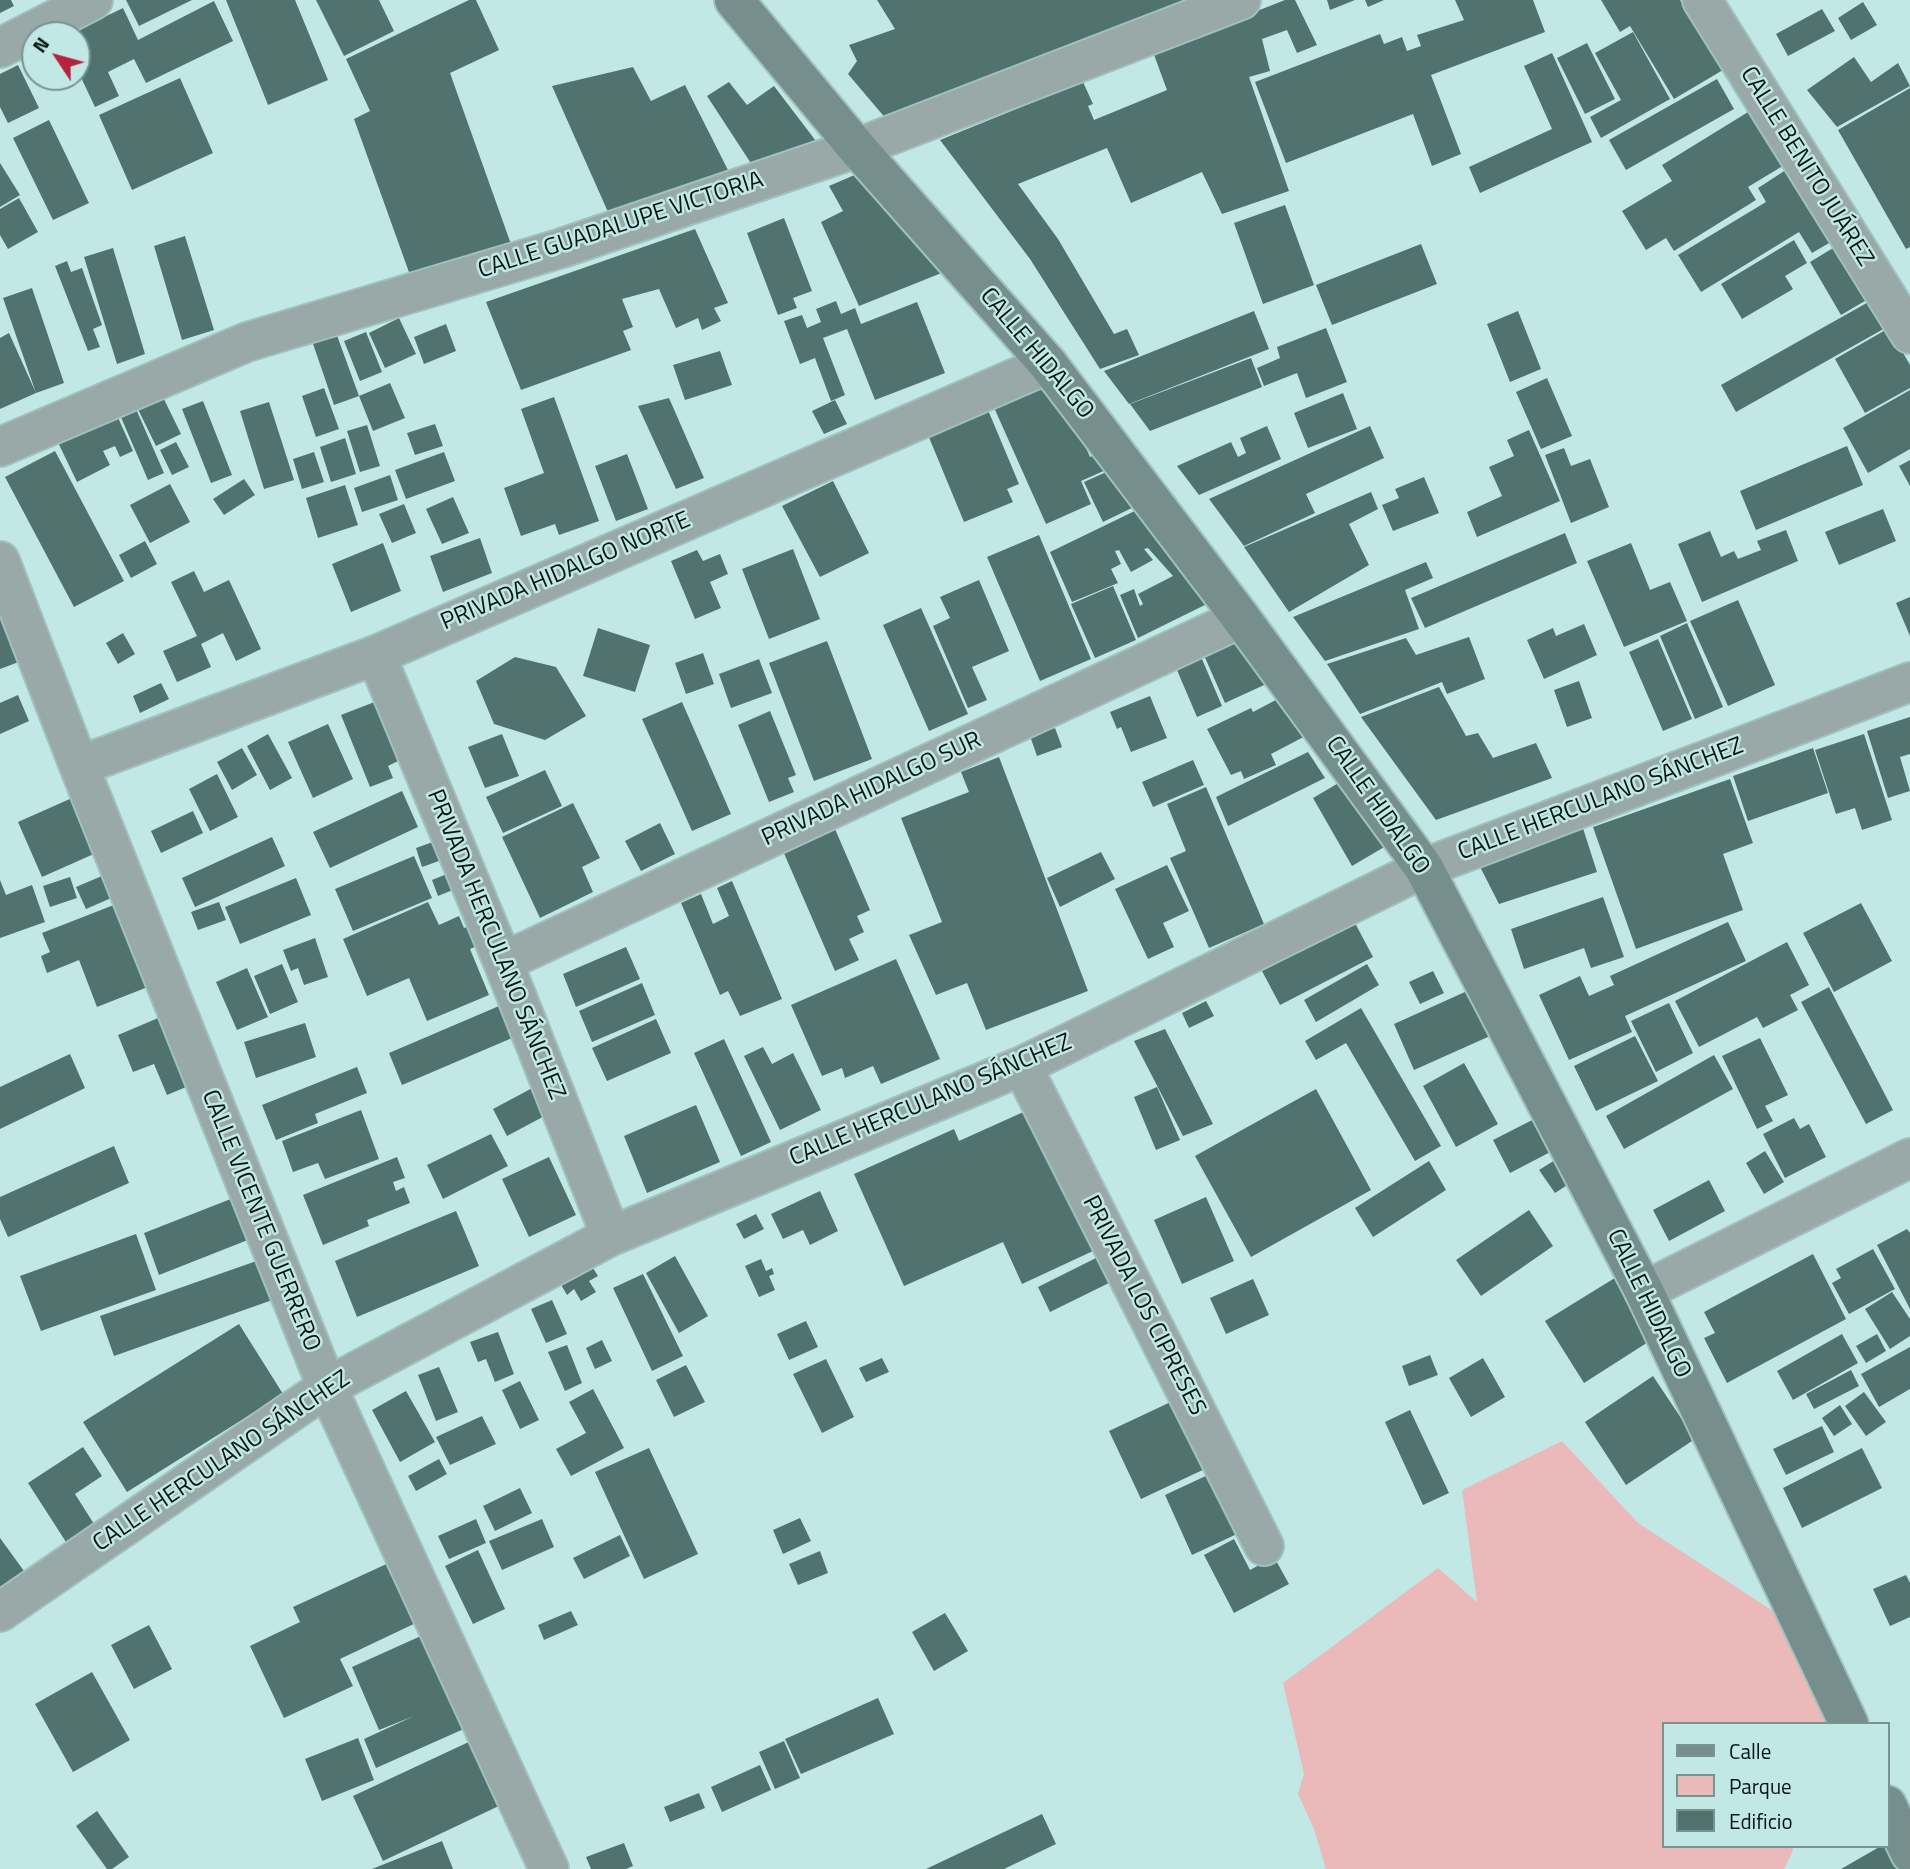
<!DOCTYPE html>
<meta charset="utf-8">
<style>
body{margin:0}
#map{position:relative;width:1910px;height:1869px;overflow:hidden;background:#c1e8e4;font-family:"Titillium Web",sans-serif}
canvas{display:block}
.legend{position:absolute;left:1662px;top:1722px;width:228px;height:126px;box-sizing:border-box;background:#c1e8e4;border:2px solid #779491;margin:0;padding:9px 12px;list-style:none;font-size:21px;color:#071514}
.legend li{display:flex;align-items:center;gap:14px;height:35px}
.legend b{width:35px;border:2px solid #779491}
.north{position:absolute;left:21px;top:21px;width:70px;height:70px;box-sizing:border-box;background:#c1e8e4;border:2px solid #779491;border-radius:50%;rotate:306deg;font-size:19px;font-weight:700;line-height:28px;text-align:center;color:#071514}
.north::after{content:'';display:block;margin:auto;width:24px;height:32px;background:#b6233f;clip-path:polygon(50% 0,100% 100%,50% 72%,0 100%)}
</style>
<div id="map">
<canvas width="1910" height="1869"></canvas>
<ul class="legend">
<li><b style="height:9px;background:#768e8c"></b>Calle</li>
<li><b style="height:19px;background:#ecb9ba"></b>Parque</li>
<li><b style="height:19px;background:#507370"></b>Edificio</li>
</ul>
<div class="north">N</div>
</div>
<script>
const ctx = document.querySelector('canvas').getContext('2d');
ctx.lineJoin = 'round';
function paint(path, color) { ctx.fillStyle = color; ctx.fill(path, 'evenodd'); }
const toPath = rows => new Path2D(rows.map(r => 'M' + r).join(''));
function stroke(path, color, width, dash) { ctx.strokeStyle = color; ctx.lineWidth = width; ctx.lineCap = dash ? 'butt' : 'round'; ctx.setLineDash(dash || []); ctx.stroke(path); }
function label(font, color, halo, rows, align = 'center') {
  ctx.font = font + ' "Titillium Web",sans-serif'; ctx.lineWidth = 5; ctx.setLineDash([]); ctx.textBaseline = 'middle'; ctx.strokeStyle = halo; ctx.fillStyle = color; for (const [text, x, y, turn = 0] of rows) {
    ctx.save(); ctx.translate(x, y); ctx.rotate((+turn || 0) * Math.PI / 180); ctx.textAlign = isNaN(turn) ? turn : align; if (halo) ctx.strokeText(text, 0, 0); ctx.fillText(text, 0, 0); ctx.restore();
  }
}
paint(toPath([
 [1562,1441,1638,1523,1782,1617,1834,1724,1663,1724,1663,1846,1792,1846,1793,1851,1784,1869,1326,1869,1314,1829,1298,1794,1304,1774,1283,1683,1438,1568,1477,1602,1462,1490]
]), '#ecb9ba');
paint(toPath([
 [0,0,11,0,14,6,0,13],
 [126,0,192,0,139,26],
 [226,0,295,0,328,80,268,105],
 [316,0,379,0,394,31,344,56],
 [469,0,476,0,499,50,450,73,512,247,410,275,354,119,370,111,346,59],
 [877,0,1203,0,887,120,848,74,857,61,849,45,895,29],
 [1285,0,1295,0,1317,45,1297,53,1287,30,1262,39,1270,71,1249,77,1289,191,1222,214,1202,172,1131,203,1107,148,1018,184,1058,239,1114,334,1127,329,1139,355,1100,369,1030,259,940,140,1083,82,1093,104,1088,106,1094,120,1167,90,1153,52],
 [1327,0,1355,0,1330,10],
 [1365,0,1384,0,1368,7],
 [1455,0,1533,0,1545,32,1431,75,1461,154,1432,166,1413,114,1286,163,1255,82,1380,34,1384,44,1402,37,1407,51,1421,46,1417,35,1464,20],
 [1601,0,1680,0,1723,70,1674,99,1630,26,1620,32],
 [214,1,233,41,146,83,134,59,108,72,119,96,95,107,77,69,77,35,67,35,123,8,138,40],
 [1863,2,1877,25,1851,40,1838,18],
 [1822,9,1835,31,1788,56,1776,34],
 [1633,32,1670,99,1601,138,1590,117,1621,100,1595,53],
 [1587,43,1615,99,1585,114,1557,58],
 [1552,53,1592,142,1480,193,1469,167,1552,129,1524,66],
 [1854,57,1871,82,1898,63,1910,86,1837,127,1807,90],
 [18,65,39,108,8,123,0,107,0,74],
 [633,67,651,101,685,85,733,180,612,221,552,86],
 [180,78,213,153,132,190,99,115],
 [1717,79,1734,109,1626,170,1609,140],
 [729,82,747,105,774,86,819,145,756,171,707,96],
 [1910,88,1910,247,1906,249,1838,130],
 [1753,109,1786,164,1748,187,1756,200,1674,251,1666,238,1646,250,1622,211,1672,181,1662,165],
 [49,120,89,203,53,220,13,138],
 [0,163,20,195,0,207],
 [1792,166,1836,239,1812,253,1799,232,1701,292,1678,255,1766,202,1758,188],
 [873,167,954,268,859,306,821,222,843,211,829,186],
 [19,198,38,232,8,249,0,235,0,209],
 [1285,205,1314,285,1263,304,1234,223],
 [784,218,812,291,793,298,797,308,778,315,747,233],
 [695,229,728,303,714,308,721,321,702,330,698,318,676,328,659,289,622,299,633,327,623,331,631,350,521,390,486,302],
 [185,236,214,330,182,340,154,246],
 [1794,240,1807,263,1785,276,1793,289,1742,319,1721,284],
 [1421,244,1437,284,1332,325,1316,285],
 [1838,245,1870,298,1841,315,1810,262],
 [113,248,145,354,117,364,84,257],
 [67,261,71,272,82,268,102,325,93,329,100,347,88,351,55,266],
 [32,288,64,383,36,393,3,298],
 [1872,300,1887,327,1736,412,1721,385],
 [836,301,841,314,855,308,861,324,917,302,945,373,875,400,847,329,823,338,845,395,831,401,815,358,800,364,784,321,802,315,807,328,821,322,816,309],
 [1254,311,1269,349,1129,404,1104,371],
 [1518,311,1541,369,1510,382,1487,324],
 [399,318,416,354,385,368,369,333],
 [446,324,456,351,424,364,414,337],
 [1326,328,1347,382,1306,398,1297,373,1264,386,1257,368,1280,358,1277,347],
 [1889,328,1910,365,1910,388,1865,413,1835,359],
 [335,330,359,396,334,405,311,338],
 [366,332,382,372,360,381,344,341],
 [9,333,36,393,0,409,0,338],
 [720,351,732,385,685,400,673,365],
 [1251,358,1262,387,1150,431,1130,404],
 [1054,375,1090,457,1100,452,1108,469,1081,481,1091,504,1046,524,992,403],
 [1547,378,1572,436,1541,449,1516,392],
 [390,383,405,418,373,431,359,396],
 [157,385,181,434,156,446,132,397],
 [324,388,339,429,316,437,302,396],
 [1910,390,1910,449,1868,473,1843,428],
 [1343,393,1357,429,1308,448,1294,413],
 [554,397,599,521,559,535,555,524,521,536,504,488,544,473,521,409],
 [669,398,704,478,676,489,638,406],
 [835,400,847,424,824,434,812,411],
 [203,401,232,475,211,483,182,409],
 [111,402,133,451,120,457,115,446,103,451,110,465,77,482,53,432],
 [269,402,294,480,264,489,240,411],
 [136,409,164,473,148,480,120,415],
 [988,410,1019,484,1007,489,1013,502,964,522,928,435],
 [435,424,443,446,415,455,407,433],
 [367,425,380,466,360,472,347,431],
 [1267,426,1281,459,1199,495,1177,466,1231,442,1238,457,1246,453,1240,438],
 [1370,426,1384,458,1306,494,1315,513,1244,546,1209,499],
 [1529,430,1560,501,1477,537,1467,512,1502,496,1489,467,1514,456,1507,440],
 [345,438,356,474,331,482,320,447],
 [176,442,189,467,172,475,160,450],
 [1847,446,1863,485,1756,530,1740,491],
 [1564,448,1571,466,1590,459,1609,507,1571,523,1545,455],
 [55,451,124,581,74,607,5,477],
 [314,452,324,482,302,489,293,459],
 [444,452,455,481,406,499,395,470],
 [627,454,648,509,616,521,595,466],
 [1910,460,1910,486,1899,466],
 [1113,469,1140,504,1103,522,1084,482],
 [390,475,398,500,362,512,354,488],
 [1424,477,1439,513,1393,531,1382,505,1399,498,1395,489],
 [244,479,255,495,224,515,213,499],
 [833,481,869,553,820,577,782,506],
 [170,484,190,522,150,543,130,505],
 [345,485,358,525,318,538,306,498],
 [1371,492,1378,509,1349,524,1369,565,1289,612,1244,547],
 [453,497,469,533,442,544,426,509],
 [404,504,416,533,392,543,379,514],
 [1143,507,1217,599,1138,638,1120,595,1134,589,1140,606,1143,604,1138,594,1173,576,1148,548,1144,549,1153,560,1131,572,1119,550,1115,551,1121,564,1111,569,1118,583,1072,602,1050,552],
 [1883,509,1896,541,1839,565,1825,532],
 [1786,530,1798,561,1702,602,1678,544,1710,531,1721,557,1734,551,1738,559,1761,550,1757,541],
 [1565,533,1577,563,1425,628,1411,598],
 [1039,535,1091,659,1040,681,987,557],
 [480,538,492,573,443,592,430,556],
 [145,541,157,564,131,578,119,555],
 [383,543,401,591,351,612,332,564],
 [1631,543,1650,590,1670,582,1687,621,1624,647,1587,561],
 [793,549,820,619,769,639,742,569],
 [697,550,703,561,720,554,728,574,710,582,721,608,695,619,671,561],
 [1426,562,1433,578,1405,590,1419,629,1325,661,1293,617],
 [194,571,204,592,229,580,261,649,236,661,223,633,201,644,211,667,177,682,163,651,197,636,171,582],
 [979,580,1009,651,972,667,987,700,968,708,933,626,950,618,940,597],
 [1113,586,1136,640,1095,658,1071,604],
 [1910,597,1910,636,1896,603],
 [1738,600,1775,685,1728,706,1690,621],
 [921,608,968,714,929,731,883,625],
 [0,612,32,657,0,669],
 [1687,623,1723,707,1695,719,1660,636],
 [1584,624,1597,655,1544,679,1527,640,1553,628,1556,636],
 [1239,625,1275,680,1225,703,1199,644],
 [598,628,650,645,635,692,583,676],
 [123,633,135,654,118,664,106,643],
 [1469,637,1485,679,1447,694,1442,682,1360,714,1327,664,1406,638,1416,655],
 [1658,639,1692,719,1663,731,1629,652],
 [827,641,872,759,814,781,769,663],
 [1196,645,1222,706,1197,717,1171,656],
 [703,653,714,684,686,694,675,663],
 [515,657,556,667,586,716,545,740,494,724,476,681],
 [759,659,772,693,731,708,719,674],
 [1579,681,1592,718,1567,727,1554,690],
 [161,683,169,699,140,713,133,696],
 [1439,687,1466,736,1478,733,1493,758,1536,743,1552,778,1436,820,1361,717],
 [1289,693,1315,731,1271,754,1276,765,1244,779,1241,771,1231,775,1207,729,1251,708,1253,712],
 [18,695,29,721,0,734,0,703],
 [1150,696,1167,738,1131,752,1121,727,1117,729,1110,712],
 [377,701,400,760,388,766,393,778,370,787,341,715],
 [682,702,731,814,692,831,642,719],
 [770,711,796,775,788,778,794,792,769,802,738,725],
 [1910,717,1910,754,1900,757,1910,791,1888,798,1867,731],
 [328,724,353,779,313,798,288,742],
 [1055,728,1062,747,1037,756,1030,736],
 [268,734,292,778,270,790,247,746],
 [502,734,519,776,485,788,468,747],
 [1864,734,1892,820,1862,830,1855,808,1836,814,1815,750],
 [242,748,257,775,232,790,217,762],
 [1813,748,1828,793,1748,821,1733,776],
 [1308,752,1325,778,1228,826,1216,797],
 [999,757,1088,991,986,1030,967,983,936,995,909,935,942,922,901,818,969,792,961,772],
 [1193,760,1204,785,1153,807,1142,782],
 [545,770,562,806,503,833,486,797],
 [217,774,238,817,210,831,189,789],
 [1347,778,1391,843,1352,866,1313,798],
 [1730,779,1753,843,1723,854,1743,910,1636,949,1593,827],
 [1206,787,1264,924,1209,948,1170,858,1186,851,1167,804],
 [402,791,418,827,330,868,313,832],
 [81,794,105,849,42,877,18,822],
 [573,803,600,858,582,867,593,892,540,918,502,837],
 [193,811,203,833,161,853,151,831],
 [1581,822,1597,872,1499,904,1475,857],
 [660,823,675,854,641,871,625,841],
 [835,829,870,910,857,916,864,932,849,939,859,960,835,971,783,851],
 [272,837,285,866,195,907,182,878],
 [447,837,453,856,422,867,416,848],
 [1101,852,1115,879,1060,907,1047,878],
 [414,856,432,898,353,931,335,889],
 [1167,865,1189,911,1163,923,1174,947,1148,959,1115,889],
 [459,869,465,885,438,896,432,880],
 [109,873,118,895,86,909,76,887],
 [70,877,77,898,50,907,43,886],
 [296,878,311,915,240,944,225,907],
 [0,880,6,895,32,885,45,922,0,938],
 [732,881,782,999,740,1016,728,991,720,995,681,903,701,894,713,924,729,916,717,888],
 [1603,897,1624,957,1591,968,1584,948,1524,969,1511,929],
 [124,901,163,981,97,1007,79,960,47,973,41,956,50,952,42,933],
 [219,902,226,920,198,930,191,912],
 [428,902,439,925,459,916,464,928,470,926,479,945,470,949,489,995,427,1021,409,978,367,996,343,939],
 [1861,903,1892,961,1834,992,1803,933],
 [1728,922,1746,961,1625,1016,1632,1032,1569,1060,1539,995,1580,976,1589,996,1614,985,1610,976],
 [1355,923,1373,957,1280,1005,1262,971],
 [315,938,328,977,304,985,298,968,291,971,283,950],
 [1787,942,1809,985,1790,995,1798,1010,1763,1028,1757,1017,1699,1047,1675,1001],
 [626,947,640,979,576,1007,563,974],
 [896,959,940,1059,881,1084,873,1066,845,1078,842,1068,822,1076,791,1005],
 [282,964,298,1002,270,1014,254,976],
 [1367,964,1379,985,1316,1022,1304,1000],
 [247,968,268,1017,237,1030,216,982],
 [1433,971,1444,993,1420,1004,1409,982],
 [642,983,655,1015,592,1042,579,1011],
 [1476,987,1499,1032,1414,1070,1394,1024],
 [1829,987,1893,1110,1866,1124,1801,1002],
 [1206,1001,1214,1016,1189,1028,1182,1013],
 [1669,1003,1693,1053,1656,1072,1631,1021],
 [499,1006,512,1038,402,1085,389,1053],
 [1361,1008,1441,1146,1415,1161,1346,1043,1316,1060,1305,1041],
 [170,1013,198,1082,167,1095,154,1064,133,1072,118,1035],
 [656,1019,671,1053,607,1081,592,1048],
 [305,1023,316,1057,256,1078,244,1042],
 [1165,1029,1213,1124,1183,1136,1134,1041],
 [1635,1036,1658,1081,1596,1111,1574,1066],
 [1760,1038,1788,1095,1765,1106,1773,1121,1757,1129,1722,1056],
 [724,1039,771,1142,741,1156,694,1053],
 [763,1047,772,1064,793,1053,821,1110,780,1130,744,1056],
 [70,1054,85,1088,0,1129,0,1087],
 [1714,1055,1733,1089,1624,1149,1606,1116],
 [1464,1063,1498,1124,1456,1147,1423,1086],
 [357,1067,367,1093,315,1114,318,1123,276,1140,262,1105],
 [538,1085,552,1112,507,1136,493,1109],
 [1157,1087,1180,1140,1156,1150,1134,1097],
 [1316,1089,1371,1190,1251,1257,1195,1156],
 [696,1105,720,1162,647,1193,624,1136],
 [1030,1109,1093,1251,1022,1284,1003,1242,904,1286,854,1174,954,1129,959,1141],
 [361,1110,379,1159,325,1179,318,1163,293,1172,282,1141],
 [1544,1114,1560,1147,1510,1173,1493,1140],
 [1794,1118,1800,1129,1809,1124,1826,1157,1785,1178,1763,1134],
 [491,1134,508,1166,443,1199,427,1165],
 [114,1146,129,1183,8,1237,0,1219,0,1197],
 [1765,1151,1784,1182,1764,1194,1746,1163],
 [397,1157,405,1178,393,1182,396,1191,404,1187,410,1203,367,1220,369,1226,323,1245,303,1195],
 [549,1157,576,1215,529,1237,502,1179],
 [1560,1157,1575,1180,1555,1193,1539,1170],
 [1429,1161,1446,1190,1373,1237,1355,1208],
 [1709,1180,1725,1211,1669,1241,1653,1210],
 [820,1191,838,1231,810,1245,803,1230,783,1239,771,1214],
 [246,1193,263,1234,159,1275,144,1233],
 [1206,1197,1234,1261,1182,1284,1154,1220],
 [1529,1210,1553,1246,1481,1296,1456,1260],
 [456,1211,479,1266,357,1317,335,1261],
 [756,1214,764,1229,744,1239,736,1224],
 [1907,1229,1910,1233,1910,1309,1877,1245],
 [136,1234,156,1290,41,1331,20,1276],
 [1873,1249,1895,1289,1849,1314,1832,1283,1841,1278,1836,1269],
 [1104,1254,1117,1279,1050,1312,1038,1287],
 [1813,1254,1846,1319,1727,1383,1704,1338,1715,1333,1704,1312],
 [675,1256,708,1316,679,1333,646,1273],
 [265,1258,278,1298,114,1356,100,1316],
 [761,1259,766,1271,772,1268,774,1274,769,1276,775,1290,759,1297,745,1266],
 [591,1265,598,1276,589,1281,596,1292,581,1301,574,1289,567,1295,560,1283],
 [643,1274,683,1356,652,1371,613,1288],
 [1618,1276,1656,1337,1584,1383,1545,1321],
 [1253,1279,1269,1315,1226,1334,1210,1298],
 [1892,1292,1910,1319,1910,1336,1890,1349,1865,1309],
 [552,1300,567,1334,546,1343,531,1309],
 [806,1321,818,1347,789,1360,777,1334],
 [239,1324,283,1394,127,1492,83,1422],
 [498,1332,514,1374,495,1382,486,1359,478,1362,470,1342],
 [1842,1334,1858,1363,1793,1400,1777,1371],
 [1877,1334,1886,1351,1866,1363,1856,1346],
 [602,1340,612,1361,595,1369,586,1348],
 [567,1345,582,1383,565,1391,548,1352],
 [1910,1347,1910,1389,1879,1407,1861,1374],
 [1430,1355,1438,1375,1409,1386,1402,1366],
 [882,1358,889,1372,866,1382,859,1368],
 [1483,1358,1505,1397,1471,1417,1449,1378],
 [826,1359,854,1417,822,1433,793,1374],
 [686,1365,705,1402,674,1417,656,1380],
 [439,1367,458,1412,436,1421,418,1375],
 [1851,1370,1859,1386,1814,1409,1806,1394],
 [1653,1376,1695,1439,1626,1485,1585,1422],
 [520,1381,539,1420,520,1429,502,1390],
 [593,1389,624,1448,571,1476,556,1449,586,1433,569,1402],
 [406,1391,435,1442,400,1462,372,1410],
 [1864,1392,1886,1422,1866,1436,1845,1406],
 [1177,1399,1209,1467,1141,1499,1109,1431],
 [1840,1405,1852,1424,1834,1436,1822,1418],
 [1410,1410,1449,1493,1423,1505,1385,1422],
 [482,1416,496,1444,450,1465,436,1437],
 [1822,1426,1834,1452,1786,1475,1773,1449],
 [83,1447,102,1476,75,1494,94,1524,66,1542,28,1483],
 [649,1448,698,1554,644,1579,595,1472],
 [1862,1448,1882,1488,1802,1528,1783,1488],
 [439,1459,447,1474,416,1491,408,1476],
 [1212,1473,1239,1533,1192,1555,1165,1495],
 [520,1488,532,1513,495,1531,483,1506],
 [800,1518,811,1541,783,1554,773,1530],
 [476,1519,486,1543,449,1559,438,1536],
 [542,1519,554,1547,502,1570,489,1541],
 [620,1535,630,1556,584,1579,573,1558],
 [0,1538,24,1571,0,1589],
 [1234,1539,1250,1570,1274,1557,1289,1584,1234,1613,1204,1555],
 [478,1550,505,1609,473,1624,445,1566],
 [820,1551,828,1573,798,1585,789,1564],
 [393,1561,420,1621,340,1659,353,1686,284,1718,250,1646,300,1622,293,1607],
 [1906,1575,1910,1583,1910,1617,1890,1626,1873,1589],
 [571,1611,578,1625,544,1640,538,1625],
 [945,1613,968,1651,934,1671,912,1632],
 [149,1625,172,1669,134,1689,111,1645],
 [432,1631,475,1724,376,1768,364,1739,414,1716,379,1730,352,1667],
 [92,1672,130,1740,73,1772,35,1704],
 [878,1698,894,1734,801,1774,785,1739],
 [358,1738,374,1780,322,1801,305,1759],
 [473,1740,503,1804,383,1861,353,1796],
 [784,1741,800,1778,775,1789,759,1752],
 [760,1765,771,1790,722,1812,711,1787],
 [699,1793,705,1808,670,1822,664,1807],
 [97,1811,129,1857,112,1869,107,1869,76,1826],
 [1042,1814,1056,1844,1004,1869,926,1869],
 [442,1841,453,1869,372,1869],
 [624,1843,633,1866,626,1869,591,1869,586,1857],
 [1881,1846,1887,1846,1906,1869,1841,1869]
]), '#507370');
const street = toPath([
 [1702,0,1910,334],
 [0,48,93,0],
 [0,447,247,342,562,248,857,148,1241,0],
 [0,561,79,766,327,1387,549,1869],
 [376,655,503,962,611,1236],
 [79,766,376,655,1048,364],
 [503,962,1241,618],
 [1022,1066,1264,1546],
 [1644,1291,1910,1158],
 [0,1612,327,1387,611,1236,1022,1066,1424,868,1910,682]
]);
const secondary = toPath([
 [734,0,857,148,1048,364,1241,618,1424,868,1644,1291,1849,1724],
 [1887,1805,1910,1853]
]);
stroke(street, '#a0c2bf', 42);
stroke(secondary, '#a0c2bf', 42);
stroke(street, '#99a9a7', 38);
stroke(secondary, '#768e8c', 38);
label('24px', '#071514', '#c1e8e4', [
 ["CALLE BENITO JUÁREZ",1806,167,58],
 ["CALLE GUADALUPE VICTORIA",621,226,-18],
 ["CALLE HIDALGO",1036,354,50],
 ["PRIVADA HIDALGO NORTE",566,572,-23],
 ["PRIVADA HIDALGO SUR",872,790,-25],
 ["CALLE HERCULANO SÁNCHEZ",1601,800,-21],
 ["CALLE HIDALGO",1377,806,55],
 ["PRIVADA HERCULANO SÁNCHEZ",495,945,68],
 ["CALLE HERCULANO SÁNCHEZ",931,1101,-23],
 ["CALLE VICENTE GUERRERO",260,1221,68],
 ["CALLE HIDALGO",1648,1304,64],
 ["PRIVADA LOS CIPRESES",1143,1306,63],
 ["CALLE HERCULANO SÁNCHEZ",222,1462,-34]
]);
</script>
